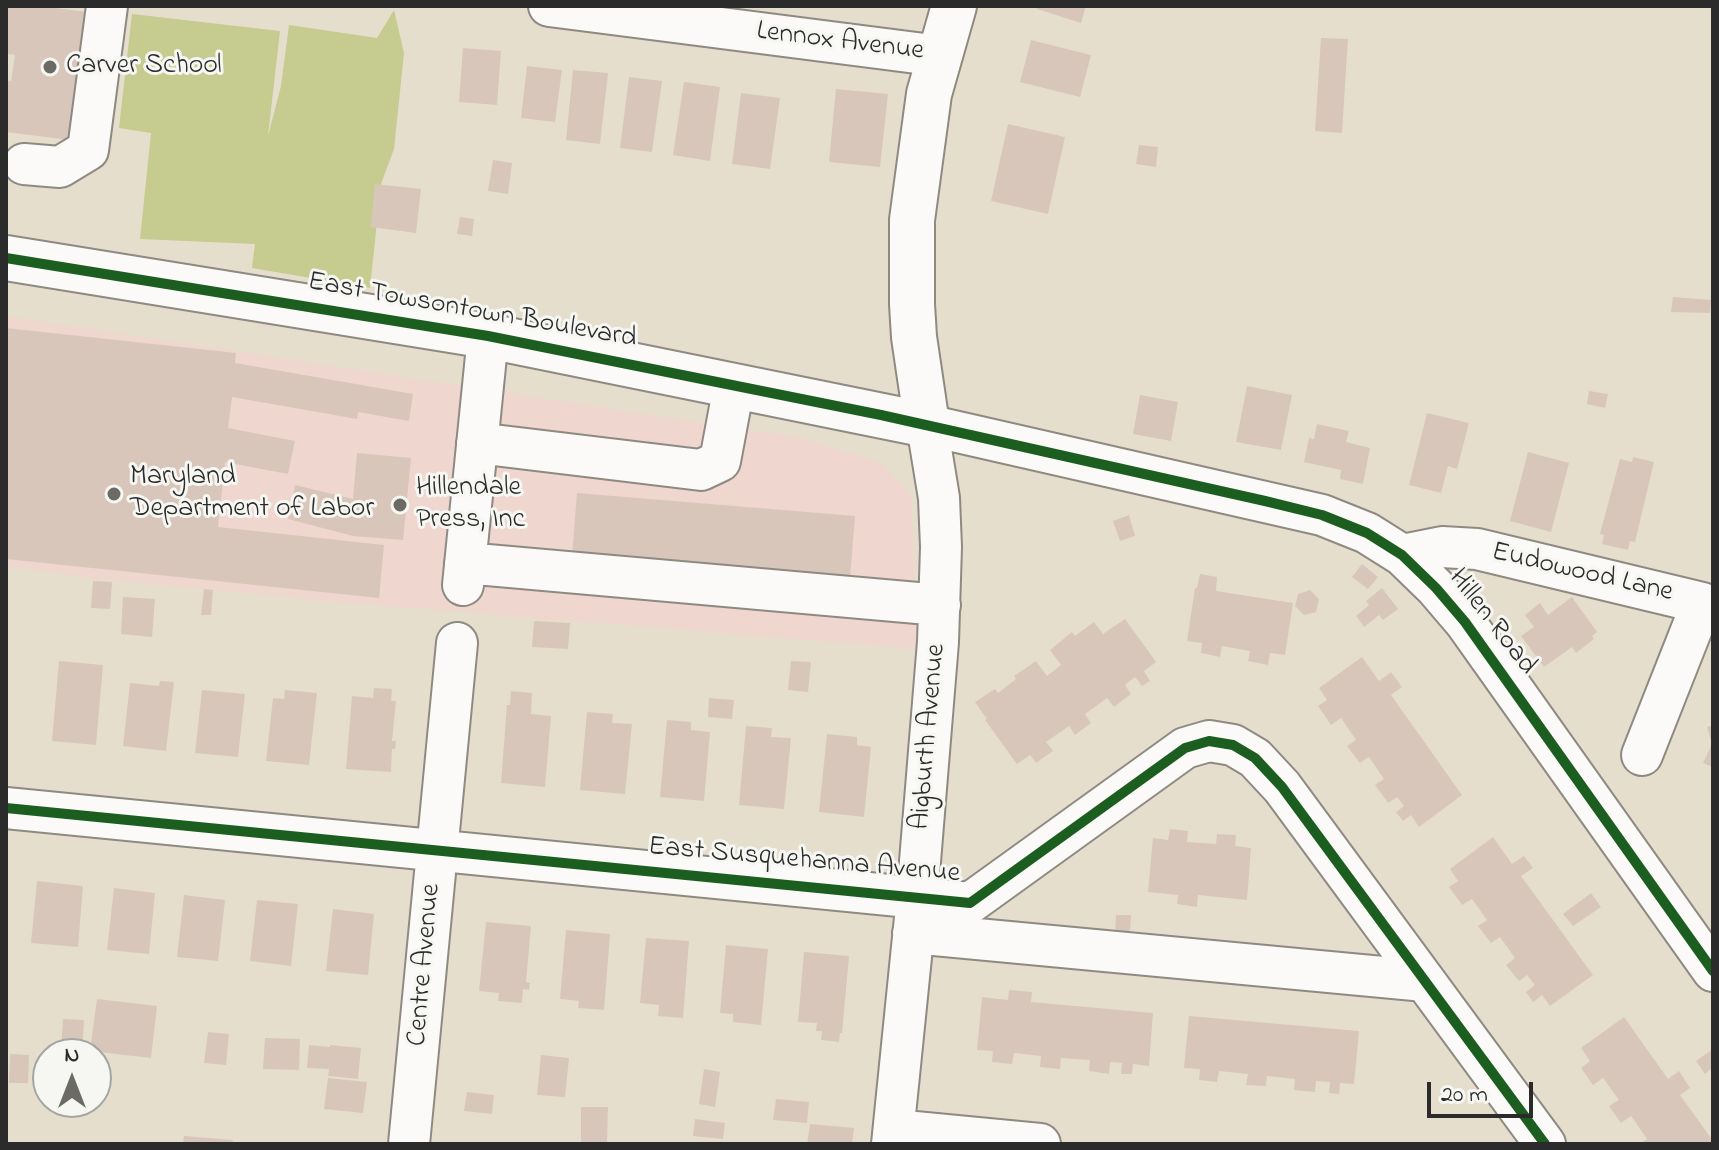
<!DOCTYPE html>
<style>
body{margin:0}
#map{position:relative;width:1719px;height:1150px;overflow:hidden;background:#e5decd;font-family:"Indie Flower",sans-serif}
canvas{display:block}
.frame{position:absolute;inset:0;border:8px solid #2b2b2b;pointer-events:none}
.north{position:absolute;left:32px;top:1038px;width:80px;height:80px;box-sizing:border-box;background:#f6f6f2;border:2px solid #a5a5a2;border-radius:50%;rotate:0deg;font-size:22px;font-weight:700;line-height:32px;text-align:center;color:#2b2b2b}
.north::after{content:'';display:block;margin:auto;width:28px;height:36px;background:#6c6a64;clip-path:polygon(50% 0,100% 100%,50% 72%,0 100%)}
.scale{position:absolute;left:1427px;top:1082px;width:106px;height:36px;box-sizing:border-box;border:4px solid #2b2b2b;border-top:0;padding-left:10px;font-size:24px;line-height:28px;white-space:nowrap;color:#2b2b2b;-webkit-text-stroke:6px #f6f6f2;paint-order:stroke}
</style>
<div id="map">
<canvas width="1719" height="1150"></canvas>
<div class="frame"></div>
<div class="north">N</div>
<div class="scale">20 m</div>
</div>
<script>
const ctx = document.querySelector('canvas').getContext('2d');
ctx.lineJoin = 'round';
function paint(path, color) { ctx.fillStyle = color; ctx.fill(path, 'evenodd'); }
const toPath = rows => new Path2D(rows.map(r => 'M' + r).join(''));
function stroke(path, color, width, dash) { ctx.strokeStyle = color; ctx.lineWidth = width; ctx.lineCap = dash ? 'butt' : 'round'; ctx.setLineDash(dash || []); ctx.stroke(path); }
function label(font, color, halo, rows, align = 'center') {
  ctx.font = font + ' "Indie Flower",sans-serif'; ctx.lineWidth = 6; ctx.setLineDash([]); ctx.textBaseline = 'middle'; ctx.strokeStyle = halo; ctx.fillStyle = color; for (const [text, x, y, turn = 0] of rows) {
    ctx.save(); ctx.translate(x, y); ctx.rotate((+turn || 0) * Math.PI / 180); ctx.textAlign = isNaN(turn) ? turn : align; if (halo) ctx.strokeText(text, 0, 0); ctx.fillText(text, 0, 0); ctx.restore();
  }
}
paint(toPath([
 [6,316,796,437,880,462,911,495,918,649,351,603,88,578,6,566]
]), '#efd6cf');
paint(toPath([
 [394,10,404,53,394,149,381,184,370,288,252,268,255,244,140,239,151,133,119,128,132,14,280,31,268,136,281,86,289,25,377,38]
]), '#c6cb90');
paint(toPath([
 [6,6,40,6,95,13,78,141,6,132,6,80,11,81,15,55,6,54],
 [1038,6,1086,6,1081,23,1037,9],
 [1321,38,1348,39,1342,133,1315,131],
 [1031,40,1091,55,1080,97,1020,82],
 [463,48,501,51,497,105,459,102],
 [527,66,562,70,555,122,521,118],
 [573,70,608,73,600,144,566,140],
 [629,77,662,81,652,152,620,148],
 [684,82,720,87,710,161,673,155],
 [836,89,888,94,880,167,829,162],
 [741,93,780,98,770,169,732,164],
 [1008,124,1065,137,1048,214,991,201],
 [1139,145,1158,147,1156,167,1136,164],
 [493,160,512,163,508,194,488,191],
 [375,184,421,189,416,233,371,227],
 [460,217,474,219,472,236,457,234],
 [1673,297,1711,300,1710,313,1671,312],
 [6,328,236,353,235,363,413,394,409,421,358,412,357,419,232,397,228,428,295,441,288,474,225,462,218,527,384,545,379,598,6,559],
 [1247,386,1292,395,1281,450,1236,442],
 [1589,391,1608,394,1605,408,1587,404],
 [1140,395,1178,402,1171,441,1133,434],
 [1427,413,1469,423,1457,469,1448,466,1441,493,1409,485],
 [1317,424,1349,431,1346,442,1370,448,1363,484,1340,479,1341,470,1304,462,1309,438,1314,439],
 [1528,452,1569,463,1551,532,1510,521],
 [357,453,411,458,403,540,353,536,288,519,295,485,353,499],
 [1633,457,1654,462,1635,542,1630,541,1628,550,1602,544,1604,535,1600,534,1620,459,1632,462],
 [577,493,855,516,850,578,572,556],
 [1129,515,1135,536,1120,541,1113,521],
 [1362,564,1378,577,1368,589,1352,577],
 [1200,574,1217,577,1216,591,1293,603,1285,655,1270,653,1268,665,1248,661,1250,651,1222,646,1220,657,1201,653,1202,643,1187,641,1195,588,1197,588],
 [93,581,112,582,110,609,91,608],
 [1382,588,1398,609,1383,620,1379,615,1364,627,1356,616,1369,605,1366,601],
 [204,589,213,590,211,615,201,615],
 [1310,590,1319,599,1316,612,1304,615,1295,606,1298,594],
 [123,597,155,599,152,637,121,634],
 [1572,597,1597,632,1592,636,1594,639,1576,653,1572,647,1544,667,1521,636,1534,627,1525,615,1540,603,1548,615],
 [1125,619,1156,662,1144,671,1150,681,1142,686,1135,677,1125,685,1131,694,1114,707,1107,698,1085,714,1091,723,1075,735,1069,726,1046,742,1053,751,1036,763,1030,755,1017,764,985,720,987,719,975,702,995,689,998,693,1016,679,1014,676,1036,661,1047,676,1061,665,1050,650,1072,632,1075,636,1094,622,1103,634],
 [534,621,570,623,568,649,532,647],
 [1362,657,1379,681,1391,672,1402,687,1391,695,1462,795,1419,827,1411,815,1403,821,1396,812,1404,806,1397,797,1388,803,1375,785,1384,779,1369,757,1360,763,1347,746,1356,740,1341,718,1331,725,1318,706,1327,700,1319,688],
 [59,661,103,665,96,745,52,741],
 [791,661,811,662,808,692,788,690],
 [160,681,174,682,166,751,123,746,130,683,159,686],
 [374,688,392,689,391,701,396,701,392,741,396,741,395,749,392,749,391,772,346,769,352,696,373,698],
 [202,690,245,694,238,757,195,753],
 [285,690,317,693,309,765,266,761,273,698,284,699],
 [511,691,532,693,531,714,551,716,545,787,501,783,507,705,510,705],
 [709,698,734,700,732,719,708,717],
 [587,712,613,714,612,723,632,724,625,794,580,790],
 [667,720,691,722,691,730,710,732,704,801,660,797],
 [1713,725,1713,767,1703,763,1712,744,1707,727],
 [746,726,772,728,771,737,791,738,784,809,739,805],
 [827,734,857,737,857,745,871,747,864,817,819,812],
 [1170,829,1188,831,1187,842,1216,844,1217,834,1236,835,1235,846,1251,848,1247,900,1198,895,1197,907,1177,904,1178,895,1148,892,1153,838,1168,840],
 [1493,837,1512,864,1524,856,1533,868,1521,876,1593,975,1550,1006,1542,995,1533,1002,1526,992,1535,985,1527,975,1519,981,1506,965,1515,958,1500,937,1491,943,1478,926,1487,920,1472,899,1462,905,1449,887,1458,881,1450,869],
 [37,881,83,886,78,947,31,943],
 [114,888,155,893,149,954,107,950],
 [1591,893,1601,907,1573,926,1563,914],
 [184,895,225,900,218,961,177,957],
 [257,900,298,904,291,966,250,961],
 [333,909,374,914,368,975,326,971],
 [1116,915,1131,915,1130,935,1115,934],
 [486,922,531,926,526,982,530,983,529,990,523,989,522,1003,498,1001,499,993,479,991],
 [566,930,610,934,604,1010,578,1008,579,1001,560,999],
 [646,938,689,941,683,1018,658,1016,659,1005,640,1003],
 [726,945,768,949,761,1025,733,1022,733,1014,720,1013],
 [804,952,849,956,842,1033,840,1033,839,1042,821,1040,822,1031,816,1031,817,1023,798,1022],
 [1009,990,1032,992,1031,1002,1153,1013,1149,1066,1133,1064,1132,1074,1121,1074,1122,1063,1110,1062,1109,1074,1089,1071,1090,1060,1061,1058,1060,1069,1040,1067,1041,1056,1014,1053,1012,1064,992,1062,993,1051,977,1050,982,997,1008,1000],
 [97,999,157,1006,151,1058,90,1051],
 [1189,1016,1359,1031,1354,1084,1340,1083,1339,1094,1329,1093,1330,1082,1316,1081,1315,1092,1294,1090,1295,1079,1267,1076,1266,1086,1246,1085,1248,1074,1219,1071,1217,1082,1199,1080,1200,1069,1184,1068],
 [1624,1017,1668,1079,1679,1071,1690,1088,1680,1095,1713,1141,1713,1144,1640,1144,1647,1139,1631,1116,1621,1123,1609,1106,1619,1100,1603,1078,1593,1085,1581,1068,1590,1061,1581,1048],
 [63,1019,84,1020,82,1051,61,1050],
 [208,1032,229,1034,226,1065,204,1063],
 [265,1038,300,1039,299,1070,263,1069],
 [309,1045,330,1047,330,1045,361,1048,358,1079,328,1076,329,1069,307,1068],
 [1713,1049,1713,1067,1705,1074,1696,1061],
 [10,1054,29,1055,28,1083,9,1083],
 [541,1055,569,1058,565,1097,537,1095],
 [704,1069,720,1072,715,1107,699,1104],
 [328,1078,367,1082,363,1113,324,1109],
 [467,1092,494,1095,492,1114,464,1111],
 [776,1099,809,1102,807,1123,773,1120],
 [581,1107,608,1107,607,1144,581,1144],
 [695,1119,725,1123,723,1139,693,1136],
 [810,1124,854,1128,852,1144,807,1144],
 [184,1136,233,1140,232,1144,183,1144]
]), '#d9c6bb');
const minor = toPath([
 [549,6,940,56],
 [24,164,60,167,88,150,107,6],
 [477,443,701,470,720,461,734,386],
 [1402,555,1442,547,1477,549,1702,603,1713,608],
 [465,563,940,605],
 [463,585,488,336],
 [1642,755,1702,603],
 [6,808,970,903,1185,748,1209,741,1233,745,1255,758,1282,787,1545,1144],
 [913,933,1425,981],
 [894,1130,1040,1144],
 [409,1144,457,643],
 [892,1144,917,898,938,642,941,547,939,498,927,425,1322,515,1367,533,1402,555,1436,588,1465,622,1713,971]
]);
const major = toPath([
 [6,258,488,336,927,425,914,337,912,304,912,220,929,94,954,6]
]);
stroke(minor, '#8e8a82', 44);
stroke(major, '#8e8a82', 48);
stroke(minor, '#fbfaf8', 40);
stroke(major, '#fbfaf8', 44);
stroke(toPath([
 [6,258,488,336,881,415,1265,501,1322,515,1367,533,1402,555,1436,588,1465,622,1713,971],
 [6,808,970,903,1185,748,1209,741,1233,745,1255,758,1282,787,1545,1144]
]), '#1b5e20', 10);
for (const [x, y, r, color] of [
 [50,67,8,"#6c6a64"],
 [114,494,8,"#6c6a64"],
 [400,505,8,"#6c6a64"]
]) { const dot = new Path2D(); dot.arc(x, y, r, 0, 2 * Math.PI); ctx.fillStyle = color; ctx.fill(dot); stroke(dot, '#f6f6f2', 3); }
label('28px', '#2b2b2b', '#f6f6f2', [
 ["Lennox Avenue",840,43,7],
 ["East Towsontown Boulevard",472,312,10],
 ["Eudowood Lane",1582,574,13],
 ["Hillen Road",1491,623,52],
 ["Aigburth Avenue",930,737,-85],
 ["East Susquehanna Avenue",804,862,5],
 ["Centre Avenue",426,965,-85]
]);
label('28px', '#2b2b2b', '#f6f6f2', [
 ["Carver School",66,67],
 ["Maryland",130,478],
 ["Department of Labor",130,510],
 ["Hillendale",416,489],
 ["Press, Inc",416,521]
], 'left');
</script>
